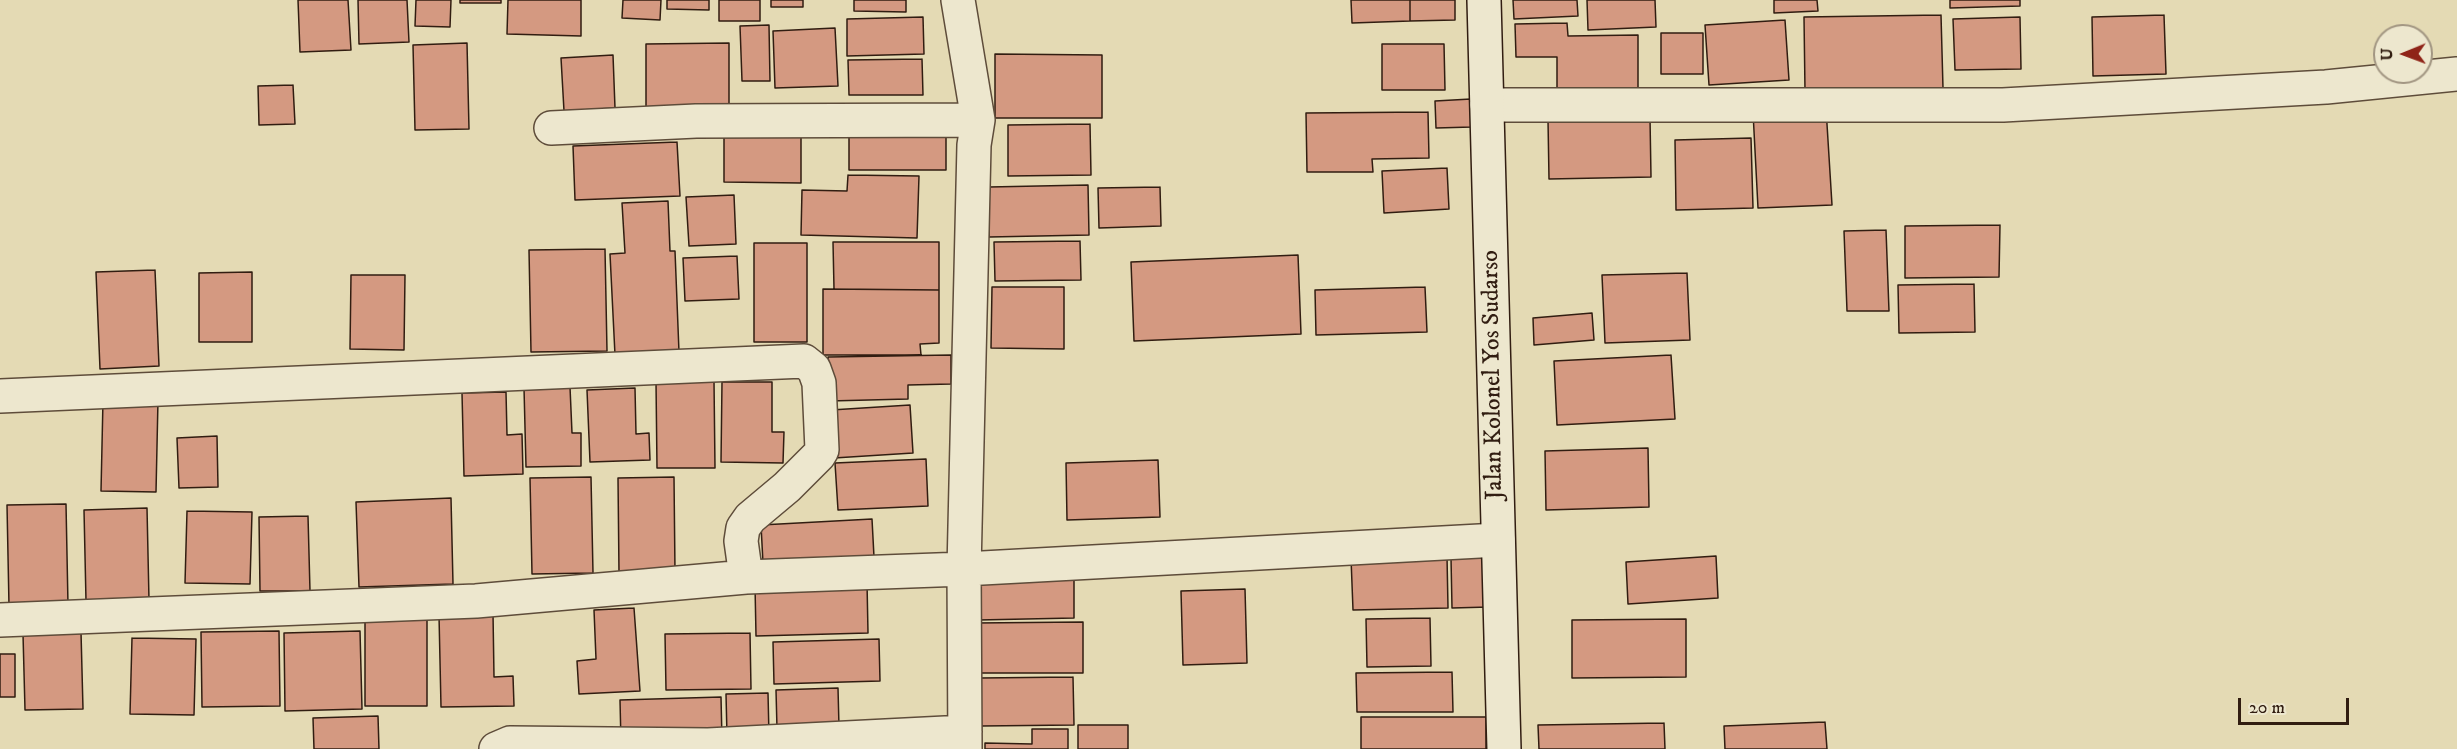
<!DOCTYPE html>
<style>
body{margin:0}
#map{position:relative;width:2457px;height:749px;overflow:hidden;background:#e4dab4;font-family:"IM FELL DW Pica",serif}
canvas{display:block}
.north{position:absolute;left:2373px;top:24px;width:60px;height:60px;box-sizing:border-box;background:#ede7ce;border:2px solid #a29682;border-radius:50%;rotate:269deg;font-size:16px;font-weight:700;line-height:24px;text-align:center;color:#311d11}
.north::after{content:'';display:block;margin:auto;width:21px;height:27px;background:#8f2418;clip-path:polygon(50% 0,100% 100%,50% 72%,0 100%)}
.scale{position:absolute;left:2238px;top:698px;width:111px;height:27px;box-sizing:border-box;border:3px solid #311d11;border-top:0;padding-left:8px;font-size:18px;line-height:21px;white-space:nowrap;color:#311d11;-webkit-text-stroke:4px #ede7ce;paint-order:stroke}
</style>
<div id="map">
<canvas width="2457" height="749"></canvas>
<div class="north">U</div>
<div class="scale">20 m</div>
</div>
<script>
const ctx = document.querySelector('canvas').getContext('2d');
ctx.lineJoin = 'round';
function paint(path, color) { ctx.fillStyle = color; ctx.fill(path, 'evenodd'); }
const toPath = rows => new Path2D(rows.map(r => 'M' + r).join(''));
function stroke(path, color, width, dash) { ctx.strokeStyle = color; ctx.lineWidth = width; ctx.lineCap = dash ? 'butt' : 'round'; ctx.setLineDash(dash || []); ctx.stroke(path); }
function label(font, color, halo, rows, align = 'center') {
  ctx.font = font + ' "IM FELL DW Pica",serif'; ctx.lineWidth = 5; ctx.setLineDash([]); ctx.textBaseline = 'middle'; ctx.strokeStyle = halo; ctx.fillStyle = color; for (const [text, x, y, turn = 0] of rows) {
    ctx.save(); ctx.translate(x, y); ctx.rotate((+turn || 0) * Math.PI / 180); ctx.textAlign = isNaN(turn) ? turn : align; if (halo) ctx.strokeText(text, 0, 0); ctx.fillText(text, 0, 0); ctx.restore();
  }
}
const building = toPath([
 [298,0,348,0,351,50,300,52,298,0],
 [358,0,407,0,409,42,359,44,358,0],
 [416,0,451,0,450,27,415,26,416,0],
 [460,0,501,0,501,3,460,3,460,0],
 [508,0,581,0,581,36,507,34,508,0],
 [623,0,661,0,660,20,622,18,623,0],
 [667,0,709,0,709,10,667,9,667,0],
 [719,0,760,0,760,21,719,21,719,0],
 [771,0,803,0,803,7,771,7,771,0],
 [854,0,906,0,906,12,854,11,854,0],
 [1351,0,1410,0,1410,21,1352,23,1351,0],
 [1410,0,1455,0,1455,20,1410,21,1410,0],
 [1513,0,1577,0,1578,16,1514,19,1513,0],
 [1587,0,1655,0,1656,27,1588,30,1587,0],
 [1774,0,1817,0,1818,11,1774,13,1774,0],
 [1950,0,2020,0,2020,6,1950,8,1950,0],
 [1941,15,1943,88,1805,91,1804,17,1941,15],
 [2164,15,2166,74,2093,76,2092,17,2164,15],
 [923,17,924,54,847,56,847,19,923,17],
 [2020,17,2021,69,1955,70,1953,19,2020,17],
 [1785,20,1789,80,1709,85,1705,25,1785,20],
 [1567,23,1568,36,1638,35,1638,91,1557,92,1557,57,1516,57,1515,24,1567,23],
 [769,25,770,81,742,81,740,26,769,25],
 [835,28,838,86,775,88,773,31,835,28],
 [1661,33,1703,33,1703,74,1661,74,1661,33],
 [467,43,469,129,415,130,413,45,467,43],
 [729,43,729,112,646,112,646,44,729,43],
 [1382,44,1444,44,1445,90,1382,90,1382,44],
 [995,54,1102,55,1102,118,995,118,995,54],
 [613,55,615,108,564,111,561,58,613,55],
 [922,59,923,95,849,95,848,60,922,59],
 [293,85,295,124,259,125,258,86,293,85],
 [1471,99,1472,127,1436,128,1435,101,1471,99],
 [1826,108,1832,205,1758,208,1753,112,1826,108],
 [1428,112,1429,158,1372,159,1373,172,1307,172,1306,113,1428,112],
 [1650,118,1651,177,1549,179,1548,120,1650,118],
 [1090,124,1091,175,1008,176,1008,125,1090,124],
 [849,125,946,125,946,170,849,170,849,125],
 [724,133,801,134,801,183,724,182,724,133],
 [1751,138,1753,208,1676,210,1675,140,1751,138],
 [677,142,680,196,575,200,573,146,677,142],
 [1447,168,1449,209,1384,213,1382,171,1447,168],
 [848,175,919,176,917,238,801,235,802,190,847,191,848,175],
 [1088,185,1089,235,989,237,989,187,1088,185],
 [1160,187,1161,226,1099,228,1098,188,1160,187],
 [734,195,736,244,689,246,686,197,734,195],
 [668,201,670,251,675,251,679,352,615,355,610,254,625,253,622,203,668,201],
 [2000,225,1999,277,1905,278,1905,226,2000,225],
 [1886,230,1889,311,1847,311,1844,231,1886,230],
 [1080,241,1081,280,995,281,994,242,1080,241],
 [833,242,939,242,939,290,834,289,833,242],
 [754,243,807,243,807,342,754,342,754,243],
 [605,249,607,351,531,352,529,250,605,249],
 [1298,255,1301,334,1134,341,1131,262,1298,255],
 [737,256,739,299,685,301,683,258,737,256],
 [155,270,159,366,100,369,96,272,155,270],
 [252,272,252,342,199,342,199,273,252,272],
 [1687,273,1690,340,1605,343,1602,275,1687,273],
 [351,275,405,275,404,350,350,349,351,275],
 [1974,284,1975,332,1899,333,1898,285,1974,284],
 [992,287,1064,287,1064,349,991,348,992,287],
 [1425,287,1427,332,1316,335,1315,290,1425,287],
 [823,289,939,290,939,343,920,344,921,355,823,355,823,289],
 [1592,313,1594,340,1534,345,1533,318,1592,313],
 [951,355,951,384,908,385,908,399,829,401,828,357,951,355],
 [1671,355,1675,419,1557,425,1554,361,1671,355],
 [714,381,715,468,657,468,656,382,714,381],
 [722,382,772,382,772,432,784,432,783,463,721,462,722,382],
 [570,387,572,433,581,433,581,466,526,467,524,388,570,387],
 [635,388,636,434,649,433,650,460,590,462,587,390,635,388],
 [506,392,507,435,522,434,523,474,464,476,462,393,506,392],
 [103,400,158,400,156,492,101,491,103,400],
 [910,405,913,453,834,458,831,410,910,405],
 [217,436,218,487,179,488,177,438,217,436],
 [1648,448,1649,507,1546,510,1545,451,1648,448],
 [926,459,928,506,838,510,835,463,926,459],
 [1158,460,1160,517,1067,520,1066,463,1158,460],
 [591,477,593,573,532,574,530,478,591,477],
 [674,477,675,572,619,573,618,478,674,477],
 [451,498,453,584,359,587,356,502,451,498],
 [66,504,68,605,9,606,7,505,66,504],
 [147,508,149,600,86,601,84,510,147,508],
 [187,511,252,512,250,584,185,583,187,511],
 [308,516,310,591,260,591,259,517,308,516],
 [872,519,874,557,763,563,761,525,872,519],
 [1447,556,1448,608,1353,610,1351,558,1447,556],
 [1716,556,1718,598,1628,604,1626,562,1716,556],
 [1488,557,1489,607,1452,608,1451,558,1488,557],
 [1074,571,1074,618,978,620,977,573,1074,571],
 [867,582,868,633,756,636,755,585,867,582],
 [1245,589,1247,663,1183,665,1181,591,1245,589],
 [634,608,640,691,579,694,577,661,596,659,594,610,634,608],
 [493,613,494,677,513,676,514,706,441,707,439,615,493,613],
 [365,618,427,618,427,706,365,706,365,618],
 [1430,618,1431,666,1367,667,1366,619,1430,618],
 [1686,619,1686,677,1572,678,1572,620,1686,619],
 [1083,622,1083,673,975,673,975,623,1083,622],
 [279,631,280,706,202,707,201,632,279,631],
 [360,631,362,709,285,711,284,633,360,631],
 [81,632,83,709,25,710,23,634,81,632],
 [750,633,751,689,666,690,665,634,750,633],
 [132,638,196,639,194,715,130,714,132,638],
 [879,639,880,681,774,684,773,642,879,639],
 [0,654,15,654,15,697,0,697,0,654],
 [1452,672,1453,712,1357,712,1356,673,1452,672],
 [1073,677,1074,725,981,726,980,678,1073,677],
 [838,688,839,727,777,729,776,690,838,688],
 [768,693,769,736,727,736,726,694,768,693],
 [721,697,722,740,621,743,620,700,721,697],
 [378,716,379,749,314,749,313,718,378,716],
 [1361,717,1486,717,1486,749,1361,749,1361,717],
 [1825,722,1827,749,1725,749,1724,726,1825,722],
 [1664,723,1665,749,1539,749,1538,725,1664,723],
 [1078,725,1128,725,1128,749,1078,749,1078,725],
 [1032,729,1068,729,1068,749,985,749,985,743,1032,744,1032,729]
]);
paint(building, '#d49981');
stroke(building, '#311d11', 1.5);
const street = toPath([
 [958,0,978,120,974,145,964,569,965,749],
 [1487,105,2003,105,2326,87,2457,74],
 [551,128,696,121,978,120],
 [0,396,804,361,814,369,819,383,822,450,819,455,787,487,750,518,743,528,741,541,746,577],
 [0,620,476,601,746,577,964,569,1498,540],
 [496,749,510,743,708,745,965,732]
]);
const secondary = toPath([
 [1484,0,1504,749]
]);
stroke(street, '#5e4c3a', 36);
stroke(secondary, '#311d11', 36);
stroke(street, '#ede7ce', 33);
stroke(secondary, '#ede7ce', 33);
label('24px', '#311d11', '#ede7ce', [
 ["Jalan Kolonel Yos Sudarso",1494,375,-91]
]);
</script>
